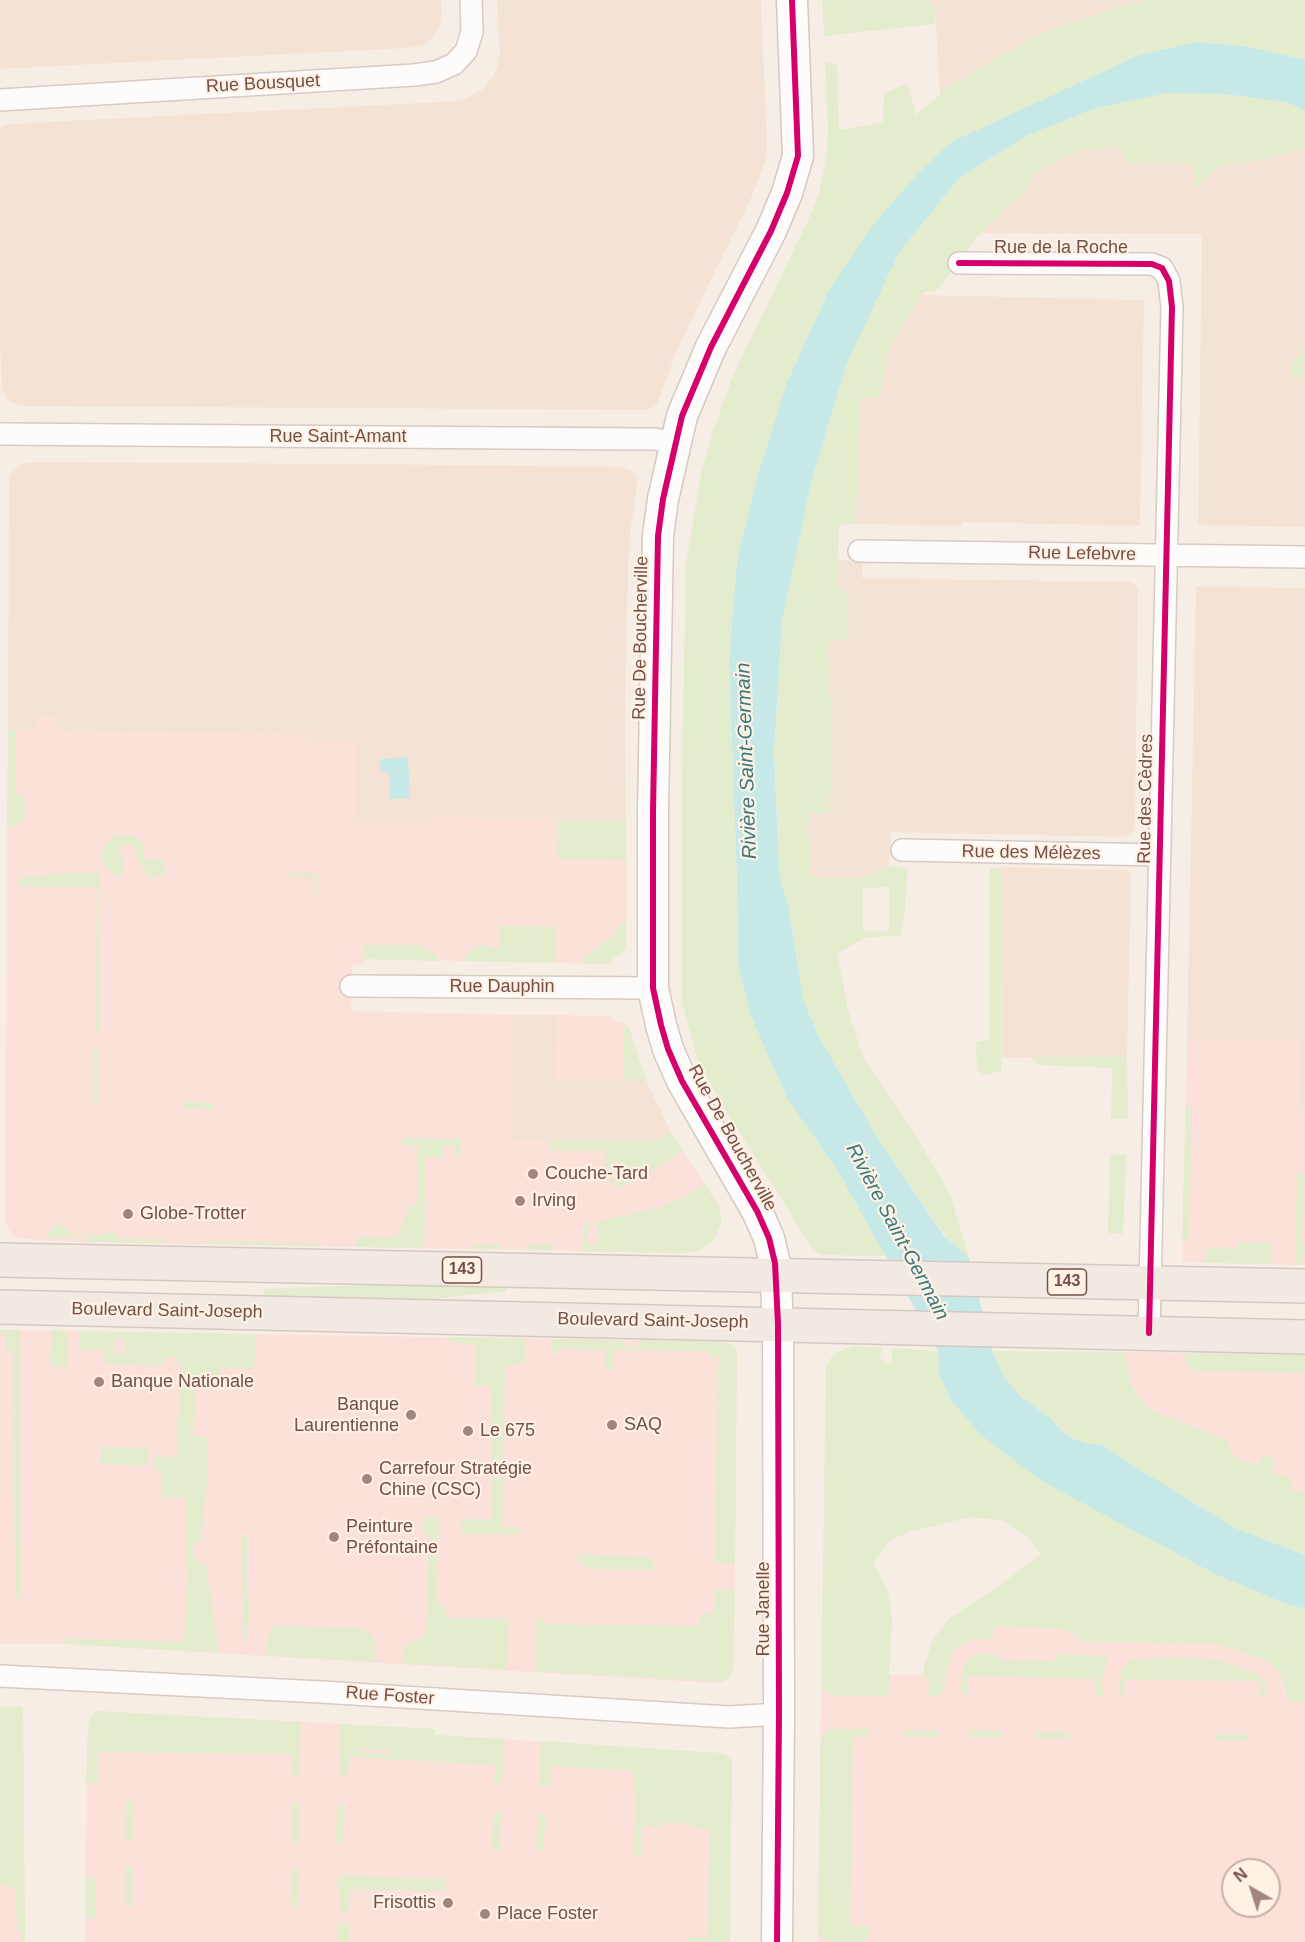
<!DOCTYPE html>
<meta charset="utf-8">
<style>
body{margin:0}
#map{position:relative;width:1305px;height:1942px;overflow:hidden;background:#f6ede5;font-family:Arial,sans-serif}
canvas{display:block}
.north{position:absolute;left:1221px;top:1858px;width:60px;height:60px;box-sizing:border-box;background:#fff1e5;border:2px solid #c7b0a5;border-radius:50%;rotate:321deg;font-size:16px;font-weight:700;line-height:24px;text-align:center;color:#744f44}
.north::after{content:'';display:block;margin:auto;width:21px;height:27px;background:#a2867c;clip-path:polygon(50% 0,100% 100%,50% 72%,0 100%)}
</style>
<div id="map">
<canvas width="1305" height="1942"></canvas>
<div class="north">N</div>
</div>
<script>
const ctx = document.querySelector('canvas').getContext('2d');
ctx.lineJoin = 'round';
function paint(path, color) { ctx.fillStyle = color; ctx.fill(path, 'evenodd'); }
const toPath = rows => new Path2D(rows.map(r => 'M' + r).join(''));
function stroke(path, color, width, dash) { ctx.strokeStyle = color; ctx.lineWidth = width; ctx.lineCap = dash ? 'butt' : 'round'; ctx.setLineDash(dash || []); ctx.stroke(path); }
function label(font, color, halo, rows, align = 'center') {
  ctx.font = font + ' Arial,sans-serif'; ctx.lineWidth = 4.5; ctx.setLineDash([]); ctx.textBaseline = 'middle'; ctx.strokeStyle = halo; ctx.fillStyle = color; for (const [text, x, y, turn = 0] of rows) {
    ctx.save(); ctx.translate(x, y); ctx.rotate((+turn || 0) * Math.PI / 180); ctx.textAlign = isNaN(turn) ? turn : align; if (halo) ctx.strokeText(text, 0, 0); ctx.fillText(text, 0, 0); ctx.restore();
  }
}
paint(toPath([
 [0,0,441,0,442,17,439,29,432,38,422,46,407,48,0,69],
 [497,0,761,0,767,144,765,162,753,194,678,347,658,402,653,408,647,410,25,406,15,404,7,400,2,389,0,343,0,129,1,127,11,124,46,122,460,101,482,90,492,78,497,67,500,54],
 [928,0,1149,0,1126,5,953,84,940,95,935,9],
 [1125,134,1305,144,1305,527,1198,525,1202,234,982,233,999,216,1034,172,1043,155],
 [922,295,1144,300,1140,526,962,522,962,526,856,524,860,399,879,397,890,346],
 [30,462,368,464,620,467,629,469,636,475,637,487,630,534,628,570,625,712,626,820,437,817,433,823,355,823,355,742,307,742,307,735,56,731,55,717,38,716,37,731,8,730,9,481,12,472,20,465],
 [838,560,863,561,862,578,1129,582,1136,585,1138,590,1135,822,1133,831,1129,835,1123,837,891,832,889,866,866,878,824,878,811,876,808,825,832,723,826,647,837,587],
 [1196,586,1305,588,1305,1114,1298,1114,1187,1040],
 [1002,867,1127,870,1130,872,1131,875,1127,1056,1002,1058],
 [512,1015,557,1015,556,1080,646,1080,671,1132,654,1141,510,1140]
]), '#f4e3d5');
paint(toPath([
 [37,716,56,717,57,731,308,735,308,742,355,742,355,823,433,823,436,817,626,820,626,948,622,954,613,958,612,964,364,959,363,964,352,965,351,1011,512,1015,510,1140,654,1141,671,1132,719,1207,721,1216,721,1224,714,1239,700,1250,684,1253,73,1242,15,1238,5,1223,8,730,37,731],
 [557,1015,609,1016,612,1016,612,1021,622,1022,629,1028,646,1080,555,1080],
 [1187,1040,1300,1041,1298,1114,1305,1114,1305,1265,1182,1262],
 [0,1330,723,1342,731,1344,736,1348,737,1354,734,1661,730,1678,721,1682,714,1683,65,1644,0,1644],
 [1126,1352,1305,1355,1305,1491,1291,1490,1275,1474,1215,1453,1222,1438,1163,1415,1149,1408,1132,1387,1126,1363],
 [994,1627,1064,1629,1080,1638,1080,1642,1217,1644,1269,1661,1274,1666,1284,1683,1284,1690,1294,1702,1305,1702,1305,1942,818,1942,821,1689,827,1693,888,1695,888,1675,946,1675,949,1660,954,1651,965,1642,976,1639,992,1639],
 [1233,1870,1269,1870,1269,1906,1233,1906],
 [0,1707,23,1707,25,1942,0,1942],
 [96,1711,435,1729,435,1735,720,1753,726,1754,731,1759,730,1942,85,1942,87,1742,89,1720]
]), '#fbe1d9');
paint(toPath([
 [822,0,928,0,935,9,935,24,824,36],
 [1149,0,1303,0,1305,1,1305,60,1251,47,1196,42,1139,55,951,142,828,292,786,385,756,481,737,562,729,658,737,880,738,962,787,1098,839,1173,886,1256,821,1255,812,1248,712,1088,697,1059,682,1002,682,772,686,563,701,473,712,434,732,378,810,216,819,193,827,154,828,126,825,61,837,65,839,130,883,122,884,94,907,83,916,115,953,84,1039,34,1126,5],
 [1168,93,1224,94,1285,102,1305,110,1305,148,1255,161,1219,166,1196,189,1192,163,1129,164,1119,147,1080,150,1034,172,1027,189,977,237,937,290,924,292,890,346,879,397,860,399,856,524,839,525,837,586,847,592,848,639,827,641,832,723,830,813,810,814,808,825,811,876,824,878,866,878,889,866,908,868,904,919,900,936,868,937,837,953,848,1010,863,1057,915,1134,950,1194,969,1258,945,1236,877,1137,818,1035,803,999,788,902,782,887,779,869,774,753,782,621,812,479,847,363,899,253,958,179,1026,136,1096,108],
 [889,887,889,931,863,931,863,888],
 [1305,346,1305,377,1290,377,1292,364],
 [8,730,16,730,16,794,20,794,25,800,25,815,21,823,7,829],
 [558,820,626,820,626,860,557,859],
 [114,835,136,836,137,839,144,843,144,859,164,860,164,877,148,877,136,857,135,848,132,845,128,844,122,847,120,850,120,855,124,860,122,876,114,876,100,859,101,853,106,845],
 [1002,867,1001,1071,983,1075,977,1070,976,1042,989,1039,990,868],
 [65,873,100,873,99,1032,95,1032,97,887,25,887,19,886,17,883,17,880,20,878],
 [288,873,317,874,316,895,313,895,314,878,288,877],
 [626,919,626,948,622,954,613,958,612,964,582,963,582,959,609,939],
 [499,926,556,927,555,963,463,961,470,951,479,945,499,948],
 [364,945,419,945,435,954,438,961,364,959],
 [626,1025,629,1028,646,1080,623,1080,624,1035,621,1030],
 [98,1048,98,1106,94,1106,94,1049],
 [1127,1056,1128,1119,1111,1119,1112,1068,1038,1065,1032,1058],
 [182,1102,213,1103,213,1110,182,1108],
 [1186,1105,1192,1106,1189,1239,1182,1240],
 [671,1132,683,1151,642,1178,620,1188,615,1186,606,1178,605,1150,549,1150,549,1140,654,1141],
 [402,1138,461,1139,460,1158,456,1157,456,1145,443,1146,443,1158,426,1157,424,1248,356,1247,356,1237,397,1237,410,1204,417,1205,418,1147,402,1146],
 [1110,1154,1126,1155,1123,1234,1108,1233],
 [1297,1171,1304,1172,1302,1243,1305,1243,1305,1255,1300,1265,1295,1265],
 [705,1184,719,1207,721,1216,721,1224,714,1239,700,1250,684,1253,582,1251,583,1228,586,1224,658,1208,684,1197],
 [594,1224,597,1226,598,1241,595,1245,591,1246,588,1244,587,1238,588,1230,591,1225],
 [56,1224,62,1224,70,1234,94,1235,115,1232,115,1236,121,1238,166,1240,171,1243,87,1242,87,1236,44,1238],
 [206,1241,317,1243,319,1246,205,1244],
 [1238,1242,1271,1243,1271,1264,1206,1263,1207,1247,1237,1248],
 [474,1244,500,1244,501,1249,526,1249,527,1244,551,1244,554,1246,555,1250,472,1249],
 [399,1284,506,1286,506,1291,414,1301,263,1298,264,1289],
 [0,1330,20,1330,21,1599,15,1599,13,1352,5,1351,5,1334,0,1333],
 [51,1330,68,1331,68,1367,52,1367,50,1363],
 [79,1331,256,1334,254,1369,220,1368,219,1381,195,1381,194,1436,207,1437,207,1484,201,1540,193,1546,194,1559,206,1564,219,1653,63,1644,65,1638,184,1642,187,1574,185,1555,186,1498,162,1497,161,1471,154,1470,155,1456,177,1457,180,1372,183,1367,175,1358,170,1357,164,1359,161,1366,105,1364,103,1351,79,1350],
 [119,1337,125,1342,125,1353,113,1353,114,1343],
 [449,1337,525,1338,525,1363,505,1365,502,1527,519,1528,522,1531,520,1534,463,1534,461,1532,461,1519,492,1519,491,1386,475,1386,475,1344,450,1342],
 [552,1339,624,1340,624,1347,640,1347,641,1340,723,1342,731,1344,736,1348,737,1354,735,1564,717,1563,715,1561,718,1370,714,1370,720,1363,719,1356,709,1359,709,1353,701,1351,614,1350,614,1370,605,1370,605,1350,558,1349,558,1354,552,1354],
 [853,1346,882,1348,879,1357,889,1364,892,1362,892,1348,938,1351,939,1374,950,1399,981,1435,1136,1532,1215,1574,1286,1604,1305,1609,1305,1702,1294,1702,1289,1699,1286,1695,1284,1682,1278,1672,1269,1661,1217,1644,1080,1642,1080,1638,1064,1629,994,1627,992,1639,977,1639,965,1642,954,1651,947,1667,944,1691,940,1694,931,1697,928,1695,929,1677,923,1676,925,1663,933,1639,950,1618,993,1590,1041,1554,1026,1536,1004,1521,970,1517,909,1532,891,1540,873,1562,889,1595,892,1619,888,1696,834,1696,821,1689,826,1367,831,1358,837,1352],
 [992,1351,1126,1352,1126,1363,1132,1387,1148,1408,1163,1415,1222,1438,1227,1441,1232,1453,1235,1457,1258,1466,1263,1456,1273,1458,1274,1474,1291,1477,1291,1490,1305,1491,1305,1555,1235,1528,1129,1463,1104,1445,1089,1444,1074,1439,1061,1430,1050,1418,1021,1397,1004,1376],
 [1184,1353,1305,1355,1305,1373,1195,1371,1186,1365],
 [101,1447,148,1448,148,1466,100,1464],
 [423,1517,439,1518,437,1605,446,1606,446,1618,509,1619,507,1670,402,1663,405,1644,422,1638,426,1629,429,1535,422,1534],
 [242,1534,247,1534,247,1590,250,1610,246,1643,243,1641],
 [578,1554,652,1557,654,1570,592,1569,583,1565,576,1558],
 [715,1590,735,1590,733,1671,730,1678,721,1682,535,1671,536,1618,544,1618,544,1624,700,1626,701,1613,714,1613],
 [275,1626,363,1628,372,1635,376,1646,376,1662,266,1655,269,1634],
 [980,1653,998,1654,999,1660,1055,1661,1055,1654,1106,1656,1108,1659,1102,1678,1103,1696,1096,1695,1096,1679,968,1676,968,1694,961,1694,963,1666,971,1656],
 [1169,1658,1215,1659,1258,1674,1266,1683,1266,1698,1259,1697,1259,1681,1125,1680,1124,1695,1118,1696,1122,1668,1128,1662,1134,1659],
 [0,1707,23,1707,25,1942,22,1942,21,1932,17,1932,16,1894,13,1888,8,1885,0,1885],
 [96,1711,301,1722,299,1775,295,1776,292,1774,292,1754,98,1752,97,1785,86,1781,89,1720],
 [340,1724,435,1729,435,1735,504,1739,502,1785,496,1785,494,1783,495,1765,349,1757,348,1775,342,1778,339,1775],
 [360,1749,390,1750,390,1754,360,1753],
 [840,1729,870,1729,870,1736,853,1737,850,1925,870,1926,870,1934,867,1939,861,1942,830,1942,818,1935,821,1735,830,1730],
 [903,1730,937,1731,937,1737,903,1736],
 [968,1730,1001,1731,1001,1738,968,1737],
 [1036,1732,1070,1732,1069,1739,1036,1739],
 [1216,1734,1248,1734,1248,1741,1216,1741],
 [541,1741,720,1753,731,1759,732,1763,730,1942,687,1941,687,1937,708,1937,709,1829,690,1828,689,1823,661,1823,660,1827,641,1827,641,1855,639,1857,636,1857,633,1852,636,1797,633,1789,633,1771,552,1766,550,1788,543,1787,540,1785],
 [129,1800,132,1800,134,1803,133,1838,130,1841,126,1839,125,1836,126,1802],
 [295,1803,298,1803,300,1806,299,1841,296,1843,293,1842,291,1839,292,1805],
 [340,1803,343,1804,345,1806,343,1841,341,1843,337,1843,336,1839,337,1805],
 [497,1811,501,1811,502,1814,499,1849,497,1851,493,1850,492,1847,494,1813],
 [541,1812,544,1813,546,1816,543,1851,541,1853,537,1851,536,1848,538,1814],
 [129,1866,133,1870,132,1904,130,1907,126,1905,125,1902,125,1868],
 [294,1868,297,1868,299,1871,298,1906,295,1908,292,1907,290,1904,291,1870],
 [338,1875,446,1879,445,1891,350,1890,349,1912,339,1911],
 [86,1879,96,1879,96,1918,86,1918],
 [338,1923,349,1923,349,1942,338,1942]
]), '#e4ecce');
paint(toPath([
 [1196,42,1251,47,1305,60,1305,110,1285,102,1224,94,1168,93,1096,108,1026,136,958,179,899,253,847,363,812,479,782,621,774,753,779,869,782,887,788,902,803,999,818,1035,877,1137,944,1236,969,1258,992,1351,1004,1376,1021,1397,1050,1418,1061,1430,1074,1439,1089,1444,1103,1445,1129,1463,1235,1528,1305,1555,1305,1609,1286,1604,1215,1574,1136,1532,1040,1480,981,1435,950,1399,939,1374,938,1350,839,1173,787,1098,751,1016,738,962,737,880,729,658,737,562,756,481,786,385,828,292,873,225,918,173,951,142,1139,55],
 [408,757,410,798,390,799,389,772,381,772,380,759]
]), '#c6e9e7');
const street = toPath([
 [0,100,414,75,436,72,454,64,466,51,472,32,471,0],
 [959,263,1152,264,1162,268,1169,281,1172,307,1149,1333],
 [0,434,639,439,655,439,675,443],
 [859,551,1305,557],
 [902,850,1160,855],
 [351,986,653,988],
 [0,1676,321,1692,729,1717,779,1714]
]);
const secondary = toPath([
 [777,1942,779,1714,778,1324,775,1263,769,1238,757,1211,682,1081,668,1049,661,1025,653,988,653,812,658,536,663,499,682,416,711,347,771,231,787,193,798,156,792,0]
]);
const primary = toPath([
 [0,1260,1305,1286],
 [0,1307,1305,1337]
]);
stroke(street, '#d7cac3', 24);
stroke(secondary, '#d6c8c2', 33);
stroke(primary, '#d5c8c2', 36);
stroke(street, '#fefcfb', 21);
stroke(secondary, '#fefcfb', 30);
stroke(primary, '#f2eae2', 33);
stroke(toPath([
 [959,263,1152,264,1162,268,1169,281,1172,307,1149,1333],
 [777,1942,779,1714,778,1324,775,1263,769,1238,757,1211,682,1081,668,1049,661,1025,653,988,653,812,658,536,663,499,682,416,711,347,771,231,787,193,798,156,792,0]
]), '#d6006c', 6);
for (const [x, y, r, color] of [
 [533,1174,6,"#a2867c"],
 [520,1201,6,"#a2867c"],
 [128,1214,6,"#a2867c"],
 [99,1382,6,"#a2867c"],
 [411,1415,6,"#a2867c"],
 [612,1425,6,"#a2867c"],
 [468,1431,6,"#a2867c"],
 [367,1479,6,"#a2867c"],
 [334,1537,6,"#a2867c"],
 [448,1903,6,"#a2867c"],
 [485,1914,6,"#a2867c"]
]) { const dot = new Path2D(); dot.arc(x, y, r, 0, 2 * Math.PI); ctx.fillStyle = color; ctx.fill(dot); stroke(dot, '#fff1e5', 2); }
for (const [x, y, w] of [
 [462,1270,39],
 [1067,1282,39]
]) { const box = new Path2D(); box.roundRect(x - w / 2, y - 13, w, 26, 4.5); ctx.fillStyle = '#fff1e5'; ctx.fill(box); stroke(box, '#744f44', 1.5); }
label('bold 16px', '#744f44', null, [
 ["143",462,1270],
 ["143",1067,1282]
]);
label('18px', '#744f44', '#fff1e5', [
 ["Rue Bousquet",263,84,-3],
 ["Rue de la Roche",1061,248],
 ["Rue Saint-Amant",338,437],
 ["Rue Lefebvre",1082,554,1],
 ["Rue De Boucherville",641,638,-89],
 ["Rue des Cèdres",1146,799,-89],
 ["Rue des Mélèzes",1031,853,1],
 ["Rue Dauphin",502,987],
 ["Rue De Boucherville",732,1138,61],
 ["Boulevard Saint-Joseph",167,1311,1],
 ["Boulevard Saint-Joseph",653,1321,1],
 ["Rue Janelle",764,1609,-90],
 ["Rue Foster",390,1696,4]
]);
label('18px', '#744f44', '#fff1e5', [
 ["Couche-Tard",545,1174],
 ["Irving",532,1201],
 ["Globe-Trotter",140,1214],
 ["Banque Nationale",111,1382],
 ["Banque",399,1405,"right"],
 ["Laurentienne",399,1426,"right"],
 ["SAQ",624,1425],
 ["Le 675",480,1431],
 ["Carrefour Stratégie",379,1469],
 ["Chine (CSC)",379,1490],
 ["Peinture",346,1527],
 ["Préfontaine",346,1548],
 ["Frisottis",436,1903,"right"],
 ["Place Foster",497,1914]
], 'left');
label('italic 20px', '#38797c', '#fff1e5', [
 ["Rivière Saint-Germain",747,761,-92],
 ["Rivière Saint-Germain",897,1232,62]
]);
</script>
